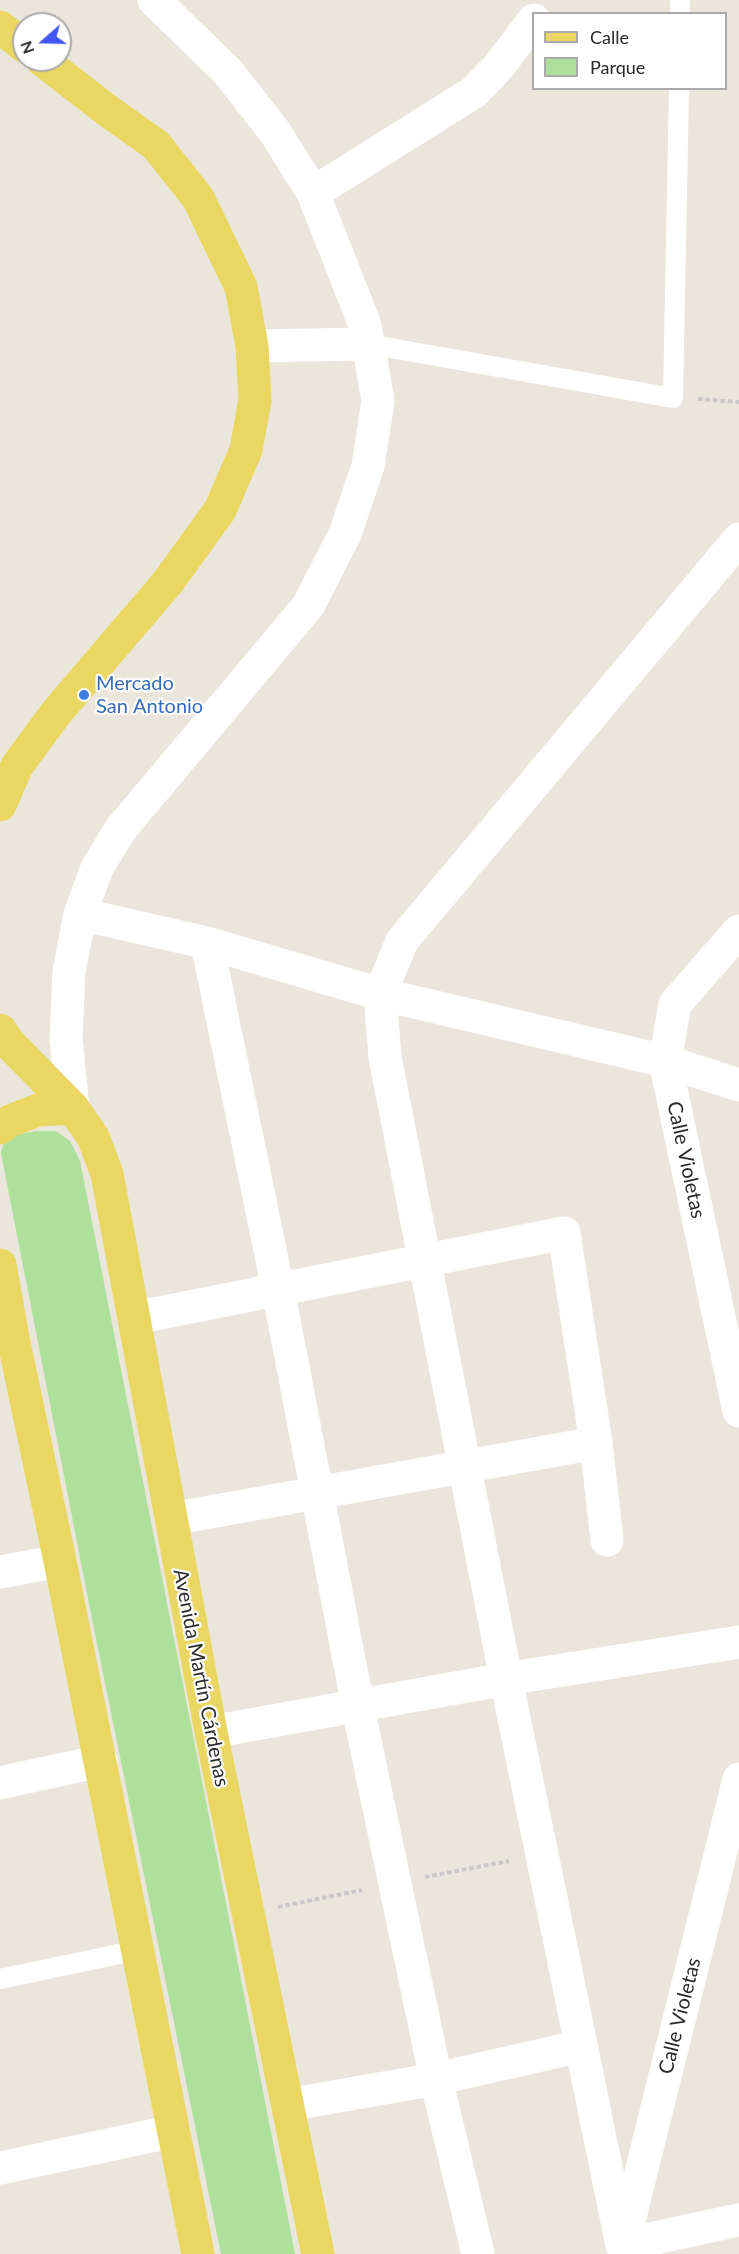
<!DOCTYPE html>
<meta charset="utf-8">
<style>
body{margin:0}
#map{position:relative;width:739px;height:2254px;overflow:hidden;background:#ebe6dc;font-family:Lato,sans-serif}
canvas{display:block}
.legend{position:absolute;left:532px;top:12px;width:195px;height:78px;box-sizing:border-box;background:#fff;border:2px solid #aaa;margin:0;padding:8px 10px;list-style:none;font-size:18px;color:#2a2a2a}
.legend li{display:flex;align-items:center;gap:12px;height:30px}
.legend b{width:30px;border:2px solid #aaa}
.north{position:absolute;left:12px;top:12px;width:60px;height:60px;box-sizing:border-box;background:#fff;border:2px solid #aaa;border-radius:50%;rotate:250deg;font-size:16px;font-weight:700;line-height:24px;text-align:center;color:#2a2a2a}
.north::after{content:'';display:block;margin:auto;width:21px;height:27px;background:#4254f2;clip-path:polygon(50% 0,100% 100%,50% 72%,0 100%)}
</style>
<div id="map">
<canvas width="739" height="2254"></canvas>
<ul class="legend">
<li><b style="height:8px;background:#ead762"></b>Calle</li>
<li><b style="height:16px;background:#ace09b"></b>Parque</li>
</ul>
<div class="north">N</div>
</div>
<script>
const ctx = document.querySelector('canvas').getContext('2d');
ctx.lineJoin = 'round';
function paint(path, color) { ctx.fillStyle = color; ctx.fill(path, 'evenodd'); }
const toPath = rows => new Path2D(rows.map(r => 'M' + r).join(''));
function stroke(path, color, width, dash) { ctx.strokeStyle = color; ctx.lineWidth = width; ctx.lineCap = dash ? 'butt' : 'round'; ctx.setLineDash(dash || []); ctx.stroke(path); }
function label(font, color, halo, rows, align = 'center') {
  ctx.font = font + ' Lato,sans-serif'; ctx.lineWidth = 4.5; ctx.setLineDash([]); ctx.textBaseline = 'middle'; ctx.strokeStyle = halo; ctx.fillStyle = color; for (const [text, x, y, turn = 0] of rows) {
    ctx.save(); ctx.translate(x, y); ctx.rotate((+turn || 0) * Math.PI / 180); ctx.textAlign = isNaN(turn) ? turn : align; if (halo) ctx.strokeText(text, 0, 0); ctx.fillText(text, 0, 0); ctx.restore();
  }
}
paint(toPath([
 [36,1131,56,1131,70,1141,80,1161,295,2254,221,2254,91,1614,1,1153,5,1137]
]), '#ace09b');
stroke(toPath([
 [698,399,739,402],
 [425,1877,509,1861],
 [278,1907,362,1890]
]), '#c8c8c8', 4, [4.5, 3]);
stroke(toPath([
 [680,14,680,0],
 [368,344,673,398,679,88],
 [0,1979,138,1950]
]), '#fff', 20);
stroke(toPath([
 [313,193,474,92,499,66,534,20],
 [252,346,368,344],
 [739,539,402,941,380,994,385,1057,506,1679,622,2245,739,2220],
 [80,914,207,943,380,994,665,1061,739,1085],
 [739,931,675,1004,665,1061,739,1411],
 [207,943,278,1289,361,1722,436,2079,478,2254],
 [73,1108,66,1039,69,972,80,914,97,868,120,830,308,606,345,534,368,466,378,401,365,325,313,193,275,132,228,72,154,0],
 [134,1318,564,1233,596,1443,607,1540],
 [171,1519,596,1443],
 [0,1572,60,1561],
 [211,1732,506,1679,739,1642],
 [0,1783,101,1761],
 [287,2105,436,2079,581,2046],
 [0,2168,174,2131],
 [625,2237,739,1779]
]), '#fff', 33);
stroke(toPath([
 [0,27,24,46],
 [0,805,17,766,56,713,168,582,220,510,246,450,255,400,252,346,241,287,198,198,156,145,108,111,42,60],
 [0,1030,9,1043,73,1108,93,1137,107,1174,211,1732,318,2254],
 [0,1128,10,1121,38,1110,73,1108],
 [0,1265,13,1338,60,1561,198,2254]
]), '#ead762', 33);
for (const [x, y, r, color] of [
 [84,695,6,"#3f7fe0"]
]) { const dot = new Path2D(); dot.arc(x, y, r, 0, 2 * Math.PI); ctx.fillStyle = color; ctx.fill(dot); stroke(dot, '#fff', 2); }
label('20px', '#366cbe', '#fff', [
 ["Mercado",96,684],
 ["San Antonio",96,707]
], 'left');
label('20px', '#2a2a2a', '#fff', [
 ["Calle Violetas",686,1160,78],
 ["Avenida Martín Cárdenas",201,1678,79],
 ["Calle Violetas",680,2016,-76]
]);
</script>
